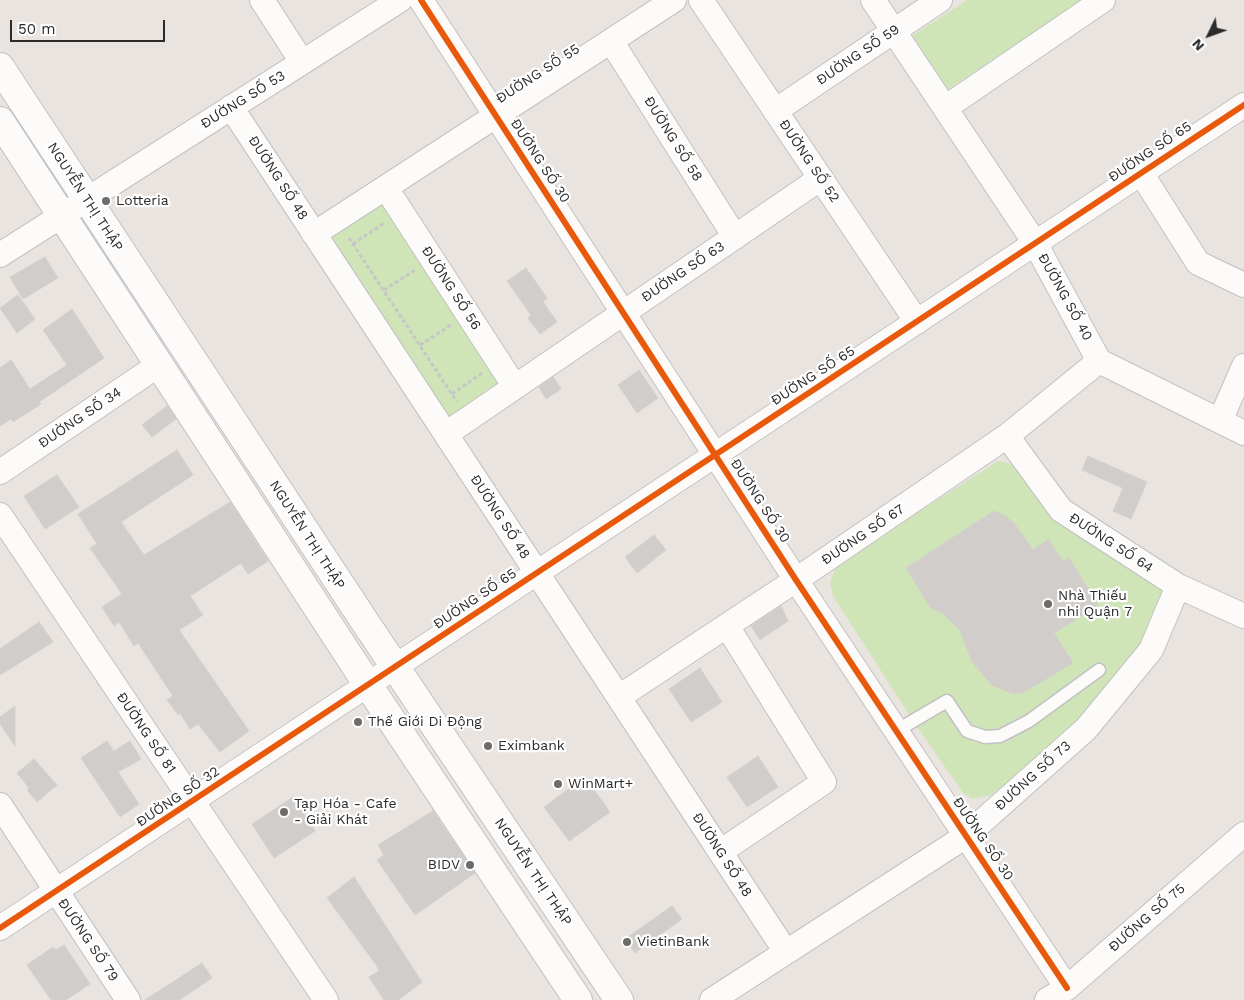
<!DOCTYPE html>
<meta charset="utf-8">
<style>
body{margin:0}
#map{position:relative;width:1244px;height:1000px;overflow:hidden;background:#e9e4e0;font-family:"Work Sans",sans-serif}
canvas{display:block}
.north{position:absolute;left:1184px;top:10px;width:50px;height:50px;-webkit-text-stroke:4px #fff;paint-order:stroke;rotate:228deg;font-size:14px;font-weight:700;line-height:20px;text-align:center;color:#2b2b2b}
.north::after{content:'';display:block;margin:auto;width:18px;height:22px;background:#2b2b2b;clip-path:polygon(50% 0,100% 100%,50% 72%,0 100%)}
.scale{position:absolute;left:10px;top:20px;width:155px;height:22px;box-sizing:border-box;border:2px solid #2b2b2b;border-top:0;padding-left:6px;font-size:15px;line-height:18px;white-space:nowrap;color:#2b2b2b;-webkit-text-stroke:4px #fff;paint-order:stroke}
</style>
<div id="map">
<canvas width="1244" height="1000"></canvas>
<div class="north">N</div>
<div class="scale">50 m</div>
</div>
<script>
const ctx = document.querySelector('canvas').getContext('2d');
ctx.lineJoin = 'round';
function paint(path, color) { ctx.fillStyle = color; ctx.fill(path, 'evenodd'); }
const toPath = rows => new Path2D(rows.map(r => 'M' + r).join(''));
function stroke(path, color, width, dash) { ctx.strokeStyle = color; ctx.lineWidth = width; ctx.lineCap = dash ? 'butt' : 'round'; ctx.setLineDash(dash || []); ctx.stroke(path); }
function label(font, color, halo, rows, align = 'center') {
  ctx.font = font + ' "Work Sans",sans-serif'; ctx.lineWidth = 4.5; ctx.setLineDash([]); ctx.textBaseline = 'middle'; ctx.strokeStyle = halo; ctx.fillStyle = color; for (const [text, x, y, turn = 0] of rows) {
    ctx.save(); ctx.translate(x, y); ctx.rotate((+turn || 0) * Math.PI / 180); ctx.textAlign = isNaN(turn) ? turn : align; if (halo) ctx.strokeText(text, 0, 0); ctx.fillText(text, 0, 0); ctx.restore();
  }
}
paint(toPath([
 [967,0,1082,0,944,92,909,38],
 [379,196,504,387,447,425,324,234],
 [998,461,1020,466,1158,580,1162,591,1163,605,1129,666,1069,734,991,795,972,799,963,793,913,721,833,596,830,583,834,571,845,559]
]), '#cfe5b8');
const building = toPath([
 [45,257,58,278,23,299,10,277,45,257],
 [526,268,547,298,543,302,557,322,540,334,528,318,531,315,507,281,526,268],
 [18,295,35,319,17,333,0,308,18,295],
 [72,309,104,358,39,402,41,404,13,422,11,419,0,426,0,368,11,360,30,389,67,365,43,330,72,309],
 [639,370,658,398,637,413,618,385,639,370],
 [553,377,561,389,546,399,539,387,553,377],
 [167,406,176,419,152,437,142,425,167,406],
 [177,450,193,475,121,522,144,555,230,502,268,561,248,574,241,563,190,596,203,615,179,630,249,731,220,752,198,724,190,729,180,713,178,715,167,700,173,696,138,643,134,646,119,622,114,626,102,607,122,594,90,548,97,544,78,514,177,450],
 [1088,456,1147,482,1131,519,1113,511,1123,488,1082,470,1088,456],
 [57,475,79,507,45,529,24,496,57,475],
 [994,511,1004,515,1014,523,1033,550,1048,539,1063,562,1069,558,1098,605,1054,633,1073,663,1024,692,1013,694,992,685,972,662,960,630,942,613,930,607,906,568,994,511],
 [654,535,666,550,637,573,625,557,654,535],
 [781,606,788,621,760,640,751,626,781,606],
 [39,622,53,642,0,675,0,649,39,622],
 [700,668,722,702,691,722,669,689,700,668],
 [15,706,15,746,0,724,0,717,15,706],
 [107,741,114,751,130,741,141,759,118,772,139,804,120,817,81,758,107,741],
 [758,756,778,787,747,807,727,777,758,756],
 [34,759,57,785,37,802,27,790,29,788,17,773,34,759],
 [585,777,610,812,569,841,544,807,585,777],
 [293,797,315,831,274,858,252,824,293,797],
 [433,811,475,873,415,915,377,860,384,855,378,845,433,811],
 [354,877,422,982,398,1000,384,1000,369,977,379,971,377,966,327,898,354,877],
 [672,906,682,919,635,953,625,939,672,906],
 [64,945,90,984,66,1000,51,1000,27,965,53,947,56,950,64,945],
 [202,963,212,978,179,1000,145,1000,202,963]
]);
paint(building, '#d0cdca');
stroke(building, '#d4d0cc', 1);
const service = toPath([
 [896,731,947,701,967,731,985,737,1000,736,1029,721,1099,670]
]);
const minor = toPath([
 [262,0,302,62],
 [421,0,796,580,1067,988],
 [701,0,917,322],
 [873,0,1035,243,1099,361,1244,433],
 [611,41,735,237],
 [231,107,786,952],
 [945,108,1103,0],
 [775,111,940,0],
 [1141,173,1198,263,1244,285],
 [386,188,515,387],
 [314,234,674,0],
 [0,255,400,0],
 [1220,421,1244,366],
 [446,434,821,178],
 [1007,436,1061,510,1178,586,1244,616],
 [0,472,160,364],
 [0,515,326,1000],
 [619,697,796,580,1007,436,1099,361],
 [0,805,128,1000],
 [720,852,824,782,727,626],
 [0,928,1244,105],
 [712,1000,966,836,986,818,1086,729,1151,650,1178,586],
 [1047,1000,1067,988,1244,834]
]);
const secondary = toPath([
 [0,67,365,622,619,1000],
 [0,121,368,685,578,1000]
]);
stroke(service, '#c2c1c2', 15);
stroke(minor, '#c2c1c2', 26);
stroke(secondary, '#c2c1c2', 30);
stroke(toPath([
 [349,238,457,402],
 [353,244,384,223],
 [384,290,415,270],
 [420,345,451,325],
 [452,394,482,373]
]), '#c6c6c6', 3, [4, 2.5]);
stroke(service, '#fcfbfa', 12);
stroke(minor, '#fcfbfa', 24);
stroke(secondary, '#fcfbfa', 28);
stroke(toPath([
 [421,0,796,580,1067,988],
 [0,928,1244,105]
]), '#e8590c', 6);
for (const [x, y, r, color] of [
 [106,201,5,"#6e6c6a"],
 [1048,604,5,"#6e6c6a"],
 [358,722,5,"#6e6c6a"],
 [488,746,5,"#6e6c6a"],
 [558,784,5,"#6e6c6a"],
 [284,812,5,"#6e6c6a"],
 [470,865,5,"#6e6c6a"],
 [627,942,5,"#6e6c6a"]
]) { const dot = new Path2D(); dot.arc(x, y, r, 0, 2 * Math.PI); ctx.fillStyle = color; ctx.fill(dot); stroke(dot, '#fff', 2); }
label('14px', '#2b2b2b', '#fff', [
 ["ĐƯỜNG SỐ 59",858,55,-34],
 ["ĐƯỜNG SỐ 55",538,74,-33],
 ["ĐƯỜNG SỐ 53",243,100,-32],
 ["ĐƯỜNG SỐ 58",673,139,58],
 ["ĐƯỜNG SỐ 65",1150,152,-34],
 ["ĐƯỜNG SỐ 30",540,161,57],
 ["ĐƯỜNG SỐ 52",809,161,56],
 ["ĐƯỜNG SỐ 48",278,178,57],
 ["NGUYỄN THỊ THẬP",85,197,57],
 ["ĐƯỜNG SỐ 63",683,272,-34],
 ["ĐƯỜNG SỐ 56",451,288,57],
 ["ĐƯỜNG SỐ 40",1065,297,61],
 ["ĐƯỜNG SỐ 65",813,376,-33],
 ["ĐƯỜNG SỐ 34",80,418,-34],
 ["ĐƯỜNG SỐ 30",760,501,57],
 ["ĐƯỜNG SỐ 48",500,517,57],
 ["NGUYỄN THỊ THẬP",307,535,57],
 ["ĐƯỜNG SỐ 67",863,535,-34],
 ["ĐƯỜNG SỐ 64",1111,543,33],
 ["ĐƯỜNG SỐ 65",475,599,-34],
 ["ĐƯỜNG SỐ 81",146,733,56],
 ["ĐƯỜNG SỐ 73",1033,776,-42],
 ["ĐƯỜNG SỐ 32",178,797,-34],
 ["ĐƯỜNG SỐ 30",983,839,56],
 ["ĐƯỜNG SỐ 48",722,855,57],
 ["NGUYỄN THỊ THẬP",533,872,56],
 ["ĐƯỜNG SỐ 75",1147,918,-41],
 ["ĐƯỜNG SỐ 79",88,940,56]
]);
label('14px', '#2b2b2b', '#fff', [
 ["Lotteria",116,201],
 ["Nhà Thiếu",1058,596],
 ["nhi Quận 7",1058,612],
 ["Thế Giới Di Động",368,722],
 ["Eximbank",498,746],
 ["WinMart+",568,784],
 ["Tạp Hóa - Cafe",294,804],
 ["- Giải Khát",294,820],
 ["BIDV",460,865,"right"],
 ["VietinBank",637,942]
], 'left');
</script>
